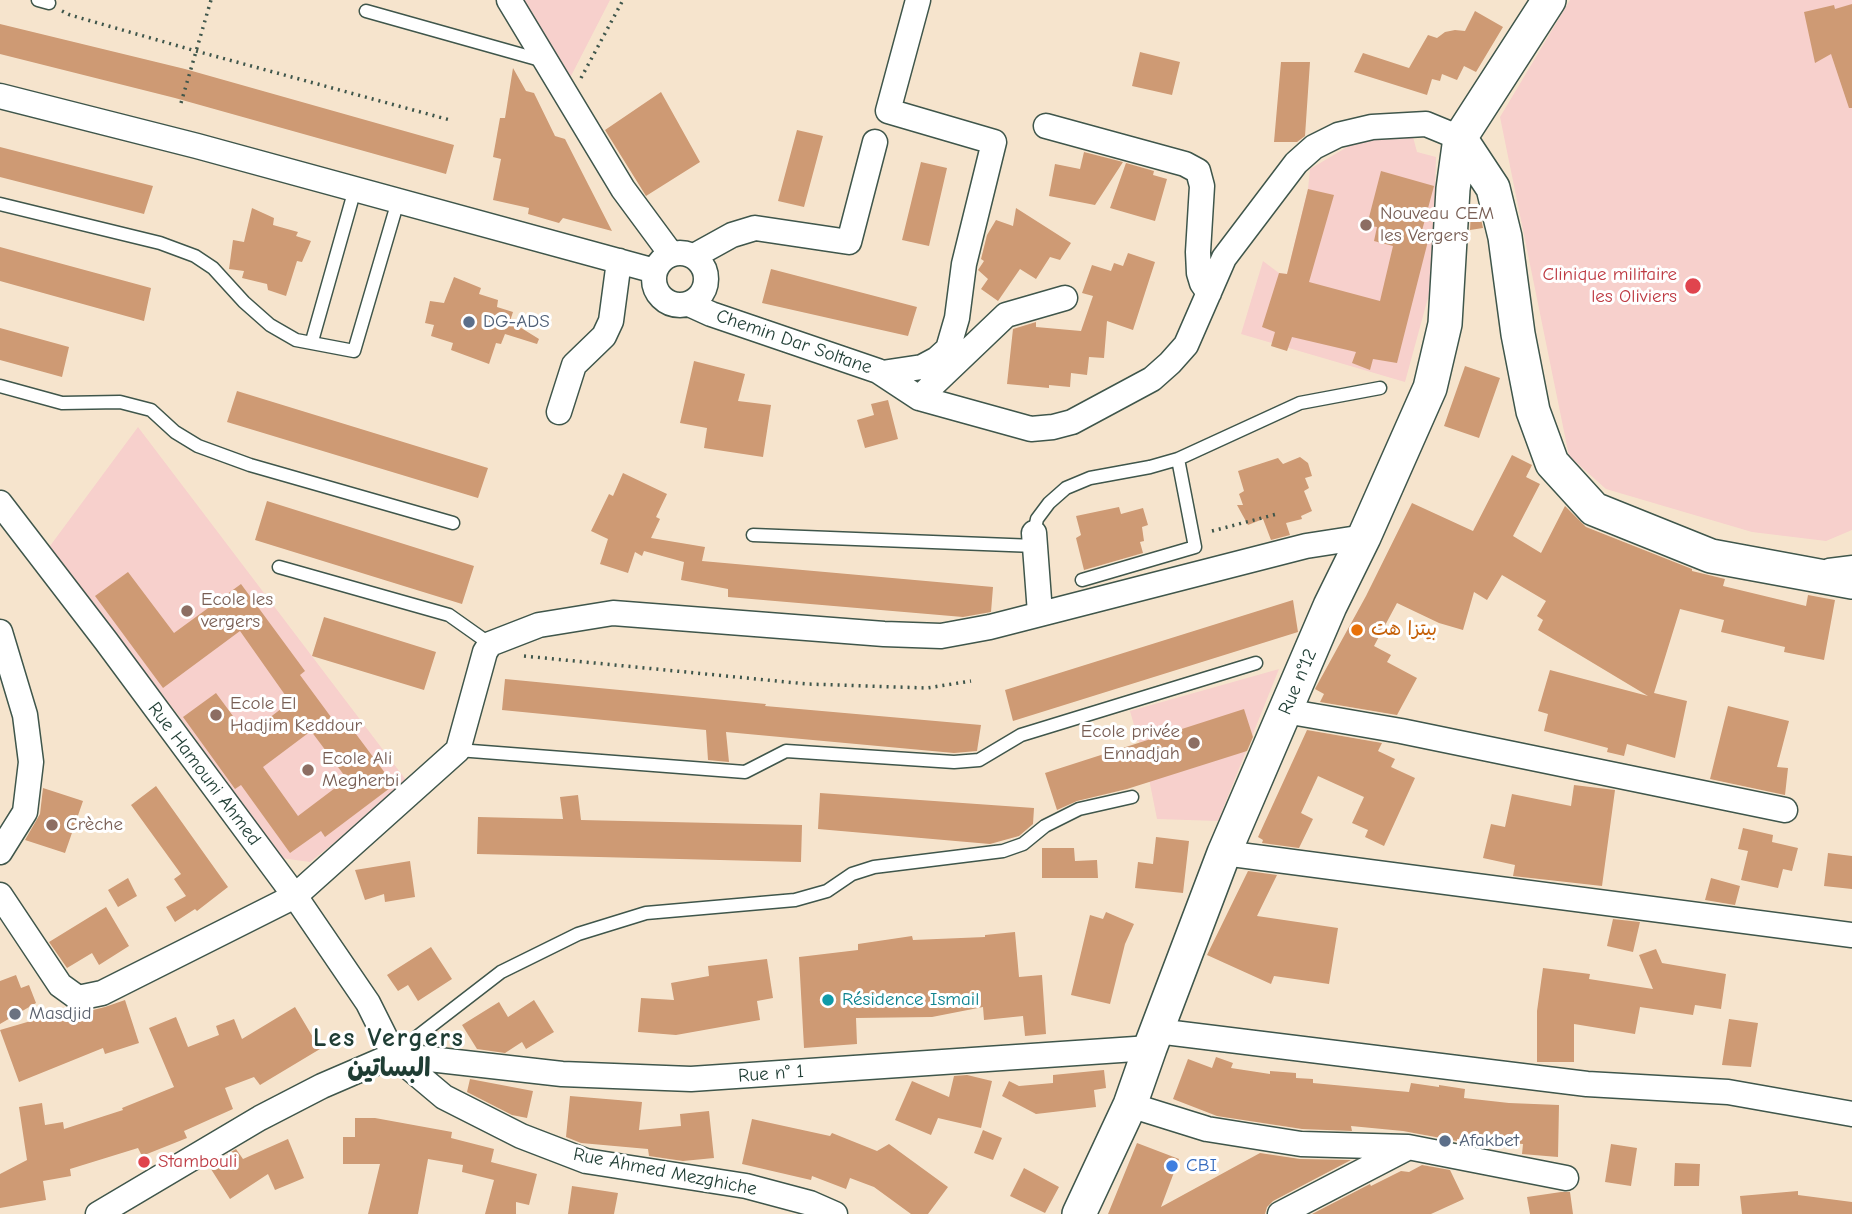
<!DOCTYPE html>
<meta charset="utf-8">
<style>
body{margin:0}
canvas{display:block;background:#f6e4cd}
</style>
<canvas width="1852" height="1214"></canvas>
<script>
const ctx = document.querySelector('canvas').getContext('2d');
ctx.lineJoin = 'round';
function paint(path, color) { ctx.fillStyle = color; ctx.fill(path, 'evenodd'); }
const toPath = rows => new Path2D(rows.map(r => 'M' + r).join(''));
function stroke(path, color, width, dash) { ctx.strokeStyle = color; ctx.lineWidth = width; ctx.lineCap = dash ? 'butt' : 'round'; ctx.setLineDash(dash || []); ctx.stroke(path); }
function label(font, color, halo, rows, align = 'center') {
  ctx.font = font + ' "Comic Neue","Playpen Sans Arabic",sans-serif'; ctx.lineWidth = 6; ctx.setLineDash([]); ctx.textBaseline = 'middle'; ctx.strokeStyle = halo; ctx.fillStyle = color; for (const [text, x, y, turn = 0] of rows) {
    ctx.save(); ctx.translate(x, y); ctx.rotate((+turn || 0) * Math.PI / 180); ctx.textAlign = isNaN(turn) ? turn : align; if (halo) ctx.strokeText(text, 0, 0); ctx.fillText(text, 0, 0); ctx.restore();
  }
}
paint(toPath([
 [522,0,610,0,570,78],
 [1570,0,1852,0,1852,530,1826,541,1752,532,1606,489,1569,456,1500,117],
 [1412,133,1417,152,1436,157,1432,283,1405,382,1241,334,1263,261,1279,273,1287,274,1308,189,1310,169,1354,143],
 [138,427,409,784,310,862,281,858,176,712,47,550],
 [1279,669,1218,821,1157,819,1148,774,1130,711]
]), '#f7d0cc');
paint(toPath([
 [1852,4,1852,108,1849,108,1831,54,1815,63,1804,12,1834,5,1835,9],
 [1475,11,1503,27,1476,72,1464,66,1457,80,1442,74,1440,81,1432,79,1427,95,1354,72,1363,53,1409,68,1428,35,1437,38,1445,32,1455,30,1465,31],
 [0,24,185,69,454,145,446,174,175,98,0,54],
 [1140,52,1180,62,1172,95,1132,86],
 [1281,62,1310,62,1305,136,1297,142,1274,142],
 [513,68,526,91,534,93,555,136,565,139,612,231,563,218,559,223,528,214,529,208,493,200,501,159,493,157,500,118,505,118],
 [661,92,700,162,646,196,605,130],
 [797,130,823,136,804,207,778,201],
 [0,147,153,186,144,214,0,177],
 [1084,152,1123,162,1095,205,1049,196,1055,164,1080,169],
 [921,162,947,168,929,246,902,240],
 [1126,163,1154,171,1153,175,1167,179,1155,221,1110,208],
 [1381,171,1434,186,1420,238,1428,241,1397,363,1373,359,1370,370,1352,363,1356,352,1292,337,1287,351,1271,346,1275,332,1262,327,1279,273,1287,274,1308,189,1334,195,1309,282,1380,301,1393,246,1374,241,1377,227,1367,225],
 [252,208,274,218,273,225,298,232,296,236,311,241,302,262,297,261,286,296,268,290,267,284,242,278,244,271,229,269,233,240,244,242],
 [1016,208,1071,243,1060,260,1050,257,1036,279,1020,269,998,301,981,289,988,279,978,270,984,261,981,259,987,235,996,220,1013,226],
 [1479,210,1483,228,1470,230,1471,211],
 [0,247,151,288,144,321,0,281],
 [1128,253,1155,262,1133,330,1107,321,1104,358,1089,357,1087,375,1071,373,1070,387,1049,385,1049,388,1007,384,1013,329,1036,322,1036,327,1081,331,1093,296,1082,293,1092,265,1111,271,1114,263,1123,266],
 [771,269,917,307,908,336,762,303],
 [454,277,481,288,479,294,498,300,497,307,513,312,510,321,539,339,537,344,505,334,501,344,496,343,489,364,451,350,453,343,431,336,434,325,425,323,430,301,444,303],
 [0,328,69,347,62,377,0,360],
 [694,361,745,374,738,401,771,405,763,457,704,448,707,428,680,423],
 [1465,366,1500,378,1479,438,1444,426],
 [237,391,488,468,478,498,227,422],
 [888,400,898,439,865,448,857,420,874,415,871,404],
 [1512,455,1532,465,1526,477,1540,484,1513,536,1541,553,1565,506,1586,527,1692,569,1692,571,1725,579,1723,586,1806,606,1808,595,1835,600,1824,660,1784,652,1785,647,1721,632,1724,620,1680,609,1654,693,1687,701,1675,758,1627,744,1624,756,1607,752,1608,748,1544,731,1548,714,1538,711,1550,670,1648,696,1538,630,1543,620,1537,616,1546,601,1502,575,1487,600,1474,592,1463,630,1439,623,1397,603,1374,646,1391,655,1387,662,1417,678,1397,715,1320,702,1324,694,1315,689,1316,687,1366,596,1412,503,1473,531],
 [1300,457,1308,463,1312,476,1305,478,1309,488,1304,491,1312,511,1301,516,1302,519,1286,523,1290,535,1271,540,1263,519,1248,525,1237,505,1243,505,1239,494,1244,491,1238,471,1278,458,1283,464],
 [623,473,667,494,656,517,660,519,651,538,705,547,702,561,993,587,991,612,963,617,728,597,728,589,681,580,684,562,644,551,642,556,635,552,628,573,600,564,608,539,591,531,609,494,613,496],
 [267,501,474,566,462,604,255,540],
 [1119,507,1121,514,1143,508,1148,525,1142,527,1144,541,1140,542,1143,553,1084,570,1076,538,1081,535,1076,516],
 [128,572,174,633,241,584,305,671,300,675,342,732,350,726,394,785,325,837,321,831,290,853,241,785,235,789,183,717,216,693,247,735,290,702,240,631,163,688,95,596],
 [311,731,347,779,298,816,263,767],
 [1293,600,1298,632,1013,721,1005,690],
 [324,617,436,652,424,690,312,656],
 [505,679,766,704,765,706,981,725,977,751,954,753,726,732,729,762,708,760,706,730,502,710],
 [1728,706,1789,721,1777,767,1788,768,1785,795,1710,779],
 [1244,709,1253,737,1247,751,1127,789,1077,801,1057,810,1045,773],
 [1307,730,1382,743,1378,751,1395,759,1391,767,1415,778,1384,846,1365,837,1368,830,1352,823,1364,797,1318,776,1301,813,1313,819,1299,848,1262,843,1263,840,1258,837],
 [1574,785,1615,790,1602,886,1513,876,1515,865,1483,858,1491,824,1505,827,1512,794,1571,806],
 [156,786,228,887,197,911,195,909,175,922,166,907,186,896,174,879,181,874,131,805],
 [43,788,83,801,65,853,25,840,40,814],
 [820,793,1034,808,1033,824,1019,836,990,844,818,829],
 [578,795,581,820,802,825,801,862,477,854,478,817,563,819,560,797],
 [1743,828,1773,835,1772,842,1798,848,1792,871,1783,869,1778,888,1741,880,1748,851,1738,849],
 [1156,837,1189,841,1183,893,1135,888,1138,862,1153,864],
 [1042,848,1074,848,1075,861,1097,860,1098,878,1042,878],
 [1828,853,1852,856,1852,889,1824,886],
 [410,861,415,897,385,902,384,894,365,900,355,870],
 [1248,871,1277,875,1257,916,1338,928,1329,984,1274,976,1271,984,1207,955],
 [128,878,137,896,118,907,108,890],
 [1711,878,1740,886,1735,905,1705,900],
 [106,907,129,946,99,965,92,953,67,968,49,942],
 [1106,912,1134,924,1125,944,1110,1004,1071,995,1090,915,1103,919],
 [1613,919,1640,922,1633,952,1607,946],
 [1015,932,1019,977,1042,975,1046,1034,1025,1036,1023,1016,984,1020,983,1007,932,1017,856,1018,857,1044,804,1048,799,957,858,950,858,944,912,936,913,940,985,937,985,935],
 [431,947,452,979,418,1001,408,985,398,991,387,975],
 [1656,949,1662,963,1726,974,1721,1009,1695,1005,1693,1015,1640,1007,1635,1034,1574,1024,1574,1062,1537,1062,1537,1011,1543,968,1590,974,1589,979,1653,989,1639,955],
 [767,959,773,998,757,1001,760,1020,676,1035,638,1032,641,998,674,1000,671,983,709,976,708,966],
 [16,975,21,988,29,985,36,1003,0,1024,0,981],
 [125,1000,139,1043,105,1054,103,1048,19,1082,0,1030,41,1018,42,1022,71,1011,81,1013,105,1007],
 [534,1000,554,1032,526,1049,522,1042,505,1053,477,1049,462,1025,499,1002,508,1017],
 [295,1007,320,1049,260,1085,254,1077,225,1088,233,1109,184,1131,187,1138,142,1156,138,1148,70,1169,71,1176,43,1181,46,1200,0,1208,0,1174,27,1160,19,1107,42,1103,45,1125,63,1122,64,1129,123,1110,122,1108,174,1087,149,1028,176,1017,188,1047,219,1035,216,1026,234,1019,242,1039],
 [1729,1019,1758,1023,1751,1067,1722,1065],
 [1216,1057,1233,1063,1231,1068,1270,1074,1270,1071,1296,1073,1296,1078,1313,1079,1313,1083,1409,1092,1411,1083,1439,1087,1439,1085,1465,1089,1464,1098,1509,1103,1559,1105,1558,1157,1522,1154,1523,1144,1457,1139,1457,1141,1403,1131,1351,1126,1352,1131,1302,1129,1217,1116,1173,1099,1188,1059,1212,1068],
 [1104,1070,1106,1088,1094,1090,1096,1107,1036,1114,1002,1096,1009,1081,1019,1086,1053,1083,1053,1075],
 [967,1075,992,1081,981,1128,938,1118,931,1135,895,1120,912,1081,949,1097,954,1076],
 [470,1079,533,1091,527,1118,512,1115,467,1092],
 [570,1096,642,1102,639,1130,681,1126,680,1114,709,1111,714,1158,683,1161,649,1156,648,1149,581,1143,566,1137],
 [355,1118,375,1118,452,1132,451,1138,494,1149,491,1162,537,1174,529,1205,516,1202,516,1214,485,1214,494,1180,462,1172,463,1165,428,1159,418,1214,368,1214,380,1164,343,1164,343,1137,355,1137],
 [752,1119,830,1136,832,1133,877,1151,889,1144,948,1187,928,1214,911,1214,874,1187,850,1178,846,1189,812,1176,811,1180,742,1164],
 [983,1130,1002,1138,993,1160,974,1153],
 [288,1139,304,1178,275,1190,268,1174,230,1199,209,1166,236,1149,243,1159],
 [1137,1143,1179,1159,1161,1207,1260,1153,1300,1159,1351,1160,1273,1201,1267,1207,1265,1214,1108,1214],
 [1611,1144,1637,1148,1631,1186,1605,1182],
 [1675,1163,1700,1164,1699,1186,1674,1186],
 [1422,1165,1450,1170,1464,1199,1431,1214,1312,1214,1370,1184,1371,1186,1401,1171,1409,1172],
 [1024,1168,1059,1187,1045,1213,1010,1196],
 [572,1186,618,1193,614,1214,568,1214],
 [1798,1191,1798,1195,1852,1202,1852,1214,1742,1214,1740,1196],
 [1561,1192,1570,1192,1573,1214,1530,1214,1527,1197]
]), '#ce9a74');
const lane = toPath([
 [38,0,49,3],
 [366,11,544,61],
 [0,204,160,243,195,256,213,268,244,302,270,325,296,340,354,351,398,201],
 [312,341,355,189],
 [0,386,62,403,120,402,151,410,175,432,198,446,250,465,453,523],
 [1034,533,1037,519,1049,503,1066,488,1090,478,1150,467,1178,459,1300,403,1380,388],
 [753,535,1035,546],
 [1828,565,1852,562],
 [279,567,449,615,490,644],
 [1082,580,1195,547,1178,459],
 [458,750,745,772,786,751,954,762,979,760,1021,735,1256,663],
 [396,1053,501,972,578,934,646,913,795,900,827,891,852,874,874,867,1003,851,1023,844,1045,826,1079,809,1132,797]
]);
const street = toPath([
 [509,0,623,189,671,254],
 [0,96,197,146,655,271],
 [1046,126,1185,164,1198,171,1202,186,1198,252,1199,273,1202,283,1209,293],
 '654 279a26 26 0 1 1 52 0a26 26 0 1 1-52 0Z',
 [694,256,732,235,755,228,849,242,875,142],
 [689,304,711,314,878,371,919,398,1031,429,1053,427,1072,422,1152,379,1170,363,1186,345,1224,258,1296,163,1314,147,1338,135,1372,127,1426,124,1460,138],
 [882,373,922,367,937,359,948,349,957,318,964,264,994,142,888,111,918,0],
 [919,398,1006,315,1065,298],
 [559,412,574,365,604,336,611,321,619,261],
 [0,503,106,641,295,896,368,1003,394,1055,444,1097,521,1136,586,1161,746,1186,810,1203,835,1214],
 [1034,533,1040,613],
 [0,632,25,715,31,762,25,812,0,852],
 [1285,711,1401,731,1785,810],
 [1224,853,1852,935],
 [0,895,60,985,78,998,102,993,295,896,458,750,485,652,490,644,539,625,613,613,884,634,941,636,990,627,1306,546,1364,537],
 [1157,1031,1587,1084,1728,1092,1852,1114],
 [394,1055,562,1074,691,1079,1150,1048],
 [1130,1105,1207,1129,1301,1144,1408,1147,1566,1178],
 [98,1214,260,1118,322,1086,394,1055],
 [1280,1214,1407,1148]
]);
const secondary = toPath([
 [1460,138,1493,188,1505,237,1518,334,1533,411,1552,463,1594,509,1711,556,1852,582],
 [1079,1214,1130,1105,1150,1048,1224,853,1330,606,1364,537,1430,388,1445,324,1453,189,1460,138,1549,0]
]);
stroke(lane, '#3f564b', 15);
stroke(street, '#3f564b', 27);
stroke(secondary, '#3f564b', 36);
stroke(toPath([
 [62,11,70,15,196,51,450,120],
 [581,78,623,0],
 [181,103,211,0],
 [1212,531,1277,514],
 [524,656,807,684,927,688,971,681]
]), '#3f564b', 3.5, [2, 5]);
stroke(lane, '#fff', 12);
stroke(street, '#fff', 24);
stroke(secondary, '#fff', 33);
for (const [x, y, r, color] of [
 [1366,225,7,"#8d6e63"],
 [1693,286,9,"#e0444e"],
 [469,322,7,"#5c6f8a"],
 [187,611,7,"#8d6e63"],
 [1357,630,7,"#e8710a"],
 [216,715,7,"#8d6e63"],
 [1194,743,7,"#8d6e63"],
 [308,770,7,"#8d6e63"],
 [52,825,7,"#8d6e63"],
 [828,1000,7,"#0f9aa8"],
 [15,1014,7,"#6b7280"],
 [1445,1141,7,"#5c6f8a"],
 [144,1162,7,"#e0444e"],
 [1172,1166,7,"#3f7fe0"]
]) { const dot = new Path2D(); dot.arc(x, y, r, 0, 2 * Math.PI); ctx.fillStyle = color; ctx.fill(dot); stroke(dot, '#fff', 2.5); }
label('19px', '#785e54', '#fff', [
 ["Nouveau CEM",1380,214],
 ["les Vergers",1380,236],
 ["Ecole les",201,600],
 ["vergers",201,622],
 ["Ecole El",230,704],
 ["Hadjim Keddour",230,726],
 ["Ecole privée",1180,732,"right"],
 ["Ennadjah",1180,754,"right"],
 ["Ecole Ali",322,759],
 ["Megherbi",322,781],
 ["Crèche",66,825]
], 'left');
label('19px', '#be3a42', '#fff', [
 ["Clinique militaire",1677,275],
 ["les Oliviers",1677,297],
 ["Stambouli",158,1162,"left"]
], 'right');
label('19px', '#4e5e75', '#fff', [
 ["DG-ADS",483,322],
 ["Afakbet",1459,1141]
], 'left');
label('19px', '#1f3d34', '#fff', [
 ["Chemin Dar Soltane",794,342,19],
 ["Rue n°12",1298,682,-67],
 ["Rue Hamouni Ahmed",204,774,53],
 ["Rue n° 1",771,1074,-4],
 ["Rue Ahmed Mezghiche",665,1172,11]
]);
label('19px', '#c56008', '#fff', [
 ["بيتزا هت",1371,630]
], 'left');
label('19px', '#0d838f', '#fff', [
 ["Résidence Ismail",842,1000]
], 'left');
label('19px', '#5b616d', '#fff', [
 ["Masdjid",29,1014]
], 'left');
label('19px', '#366cbe', '#fff', [
 ["CBI",1186,1166]
], 'left');
ctx.letterSpacing = '2px';
label('bold 26px', '#1f3d34', '#fff', [
 ["Les Vergers",389,1039],
 ["البساتين",389,1069]
]);
ctx.letterSpacing = '0px';
</script>
